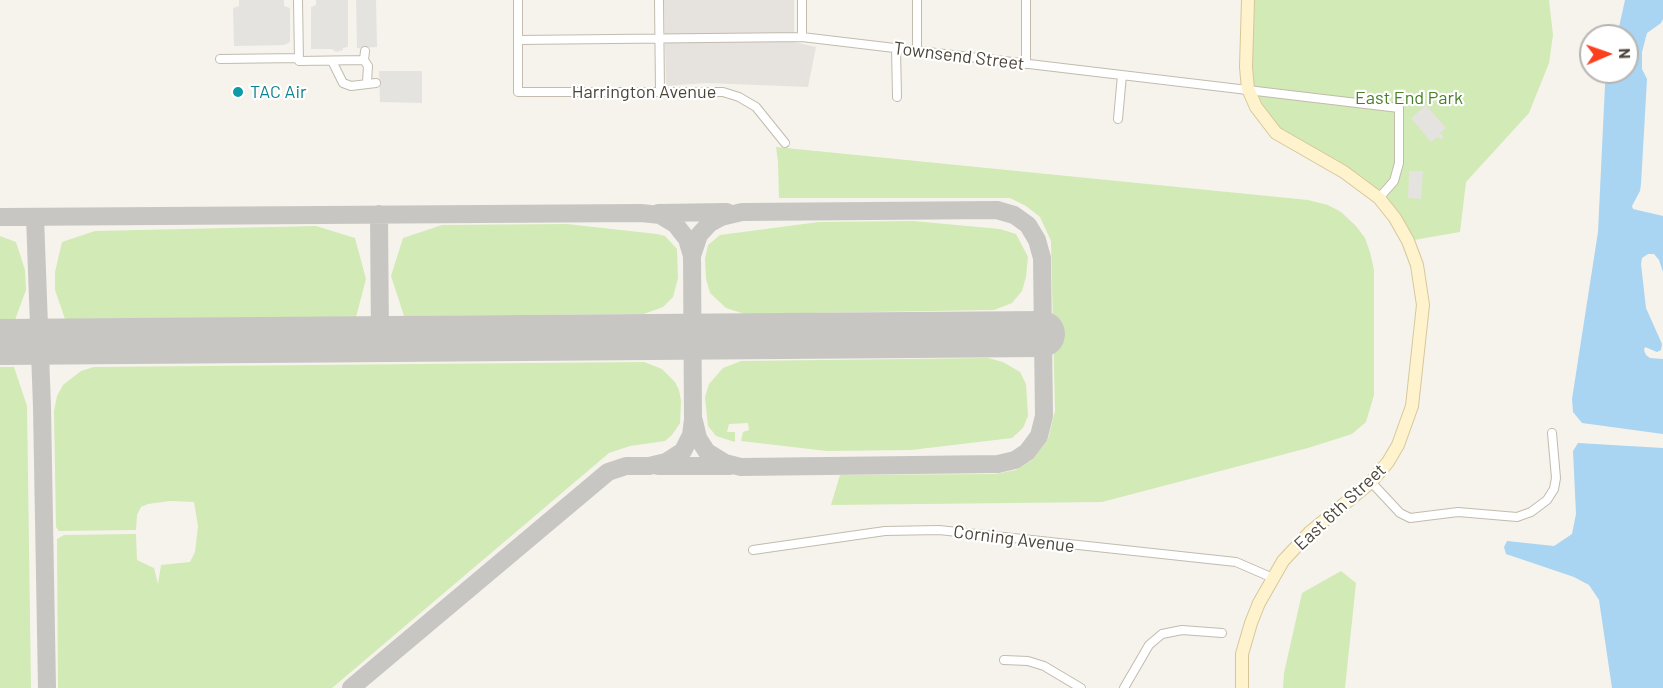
<!DOCTYPE html>
<style>
body{margin:0}
#map{position:relative;width:1663px;height:688px;overflow:hidden;background:#f6f3ec;font-family:Barlow,sans-serif}
canvas{display:block}
.north{position:absolute;left:1579px;top:24px;width:60px;height:60px;box-sizing:border-box;background:#fff;border:2px solid #b7b4b0;border-radius:50%;rotate:88deg;font-size:16px;font-weight:700;line-height:24px;text-align:center;color:#4b4439}
.north::after{content:'';display:block;margin:auto;width:21px;height:27px;background:#fc3f1d;clip-path:polygon(50% 0,100% 100%,50% 72%,0 100%)}
</style>
<div id="map">
<canvas width="1663" height="688"></canvas>
<div class="north">N</div>
</div>
<script>
const ctx = document.querySelector('canvas').getContext('2d');
ctx.lineJoin = 'round';
function paint(path, color) { ctx.fillStyle = color; ctx.fill(path, 'evenodd'); }
const toPath = rows => new Path2D(rows.map(r => 'M' + r).join(''));
function stroke(path, color, width, dash) { ctx.strokeStyle = color; ctx.lineWidth = width; ctx.lineCap = dash ? 'butt' : 'round'; ctx.setLineDash(dash || []); ctx.stroke(path); }
function label(font, color, halo, rows, align = 'center') {
  ctx.font = font + ' Barlow,sans-serif'; ctx.lineWidth = 4.5; ctx.setLineDash([]); ctx.textBaseline = 'middle'; ctx.strokeStyle = halo; ctx.fillStyle = color; for (const [text, x, y, turn = 0] of rows) {
    ctx.save(); ctx.translate(x, y); ctx.rotate((+turn || 0) * Math.PI / 180); ctx.textAlign = isNaN(turn) ? turn : align; if (halo) ctx.strokeText(text, 0, 0); ctx.fillText(text, 0, 0); ctx.restore();
  }
}
paint(toPath([
 [664,0,794,0,794,42,816,47,808,87,706,83,666,86]
]), '#e6e2dd');
paint(toPath([
 [1250,0,1549,0,1553,35,1549,63,1529,113,1466,182,1460,232,1408,241,1379,198,1276,133,1248,89],
 [776,147,1308,200,1328,205,1341,212,1356,226,1365,238,1370,252,1374,270,1374,395,1366,422,1352,434,1308,448,1102,502,831,505,840,475,995,474,1016,470,1032,460,1048,439,1055,411,1051,241,1040,217,1026,206,1010,198,779,198,778,161],
 [913,221,1000,229,1016,234,1028,257,1026,277,1022,291,1012,303,994,310,745,314,726,308,710,293,706,279,705,259,708,245,720,235,819,222],
 [567,224,657,234,665,236,677,249,678,278,673,297,663,307,644,314,404,316,391,276,403,238,442,225],
 [316,226,355,238,366,279,356,317,65,319,55,290,55,272,62,242,95,231],
 [0,236,16,242,25,270,26,290,15,320,0,320],
 [988,358,1003,362,1020,372,1026,384,1028,416,1023,428,1012,438,911,450,827,451,741,441,743,432,749,430,748,423,729,424,727,432,735,432,735,442,716,436,708,426,705,397,709,384,723,368,741,361],
 [644,362,662,369,675,382,679,390,681,401,680,423,672,435,665,441,630,446,609,453,332,688,58,688,57,539,64,535,136,534,137,560,154,568,158,584,161,565,190,562,195,552,198,526,194,502,170,501,148,504,141,507,137,515,136,530,59,531,56,527,54,411,57,396,63,385,81,371,94,367],
 [0,367,14,367,27,406,31,688,0,688],
 [1341,571,1356,583,1345,688,1283,688,1284,673,1302,593]
]), '#d2eab5');
paint(toPath([
 [239,0,284,0,284,6,290,8,290,42,284,45,234,46,233,8,239,6],
 [316,0,348,0,348,47,343,48,343,50,336,52,332,49,311,49,311,7,316,5],
 [356,0,376,0,377,47,357,48],
 [379,71,422,71,422,103,380,102],
 [1426,105,1446,128,1440,133,1444,137,1441,140,1437,137,1431,142,1411,118],
 [1409,171,1423,171,1421,199,1408,198]
]), '#e5e3e0');
paint(toPath([
 [1625,0,1663,0,1663,19,1661,23,1647,33,1642,52,1642,69,1647,79,1641,184,1640,191,1632,206,1633,209,1663,216,1663,272,1659,260,1654,254,1648,254,1642,258,1641,264,1646,308,1662,344,1661,350,1657,352,1645,347,1644,350,1646,355,1650,358,1663,359,1663,434,1582,423,1573,412,1572,399,1598,232,1605,85,1608,72,1627,72,1627,36,1617,36],
 [1578,443,1663,448,1663,688,1612,688,1599,600,1589,585,1574,577,1506,554,1504,547,1507,541,1554,546,1572,534,1576,514,1573,451]
]), '#a9d4f2');
stroke(toPath([
 [658,213,727,212],
 [379,214,380,340],
 [0,217,641,213,660,215,675,224,687,239,692,256,693,420,691,435,683,451,666,462,649,466,626,466,608,472,351,688],
 [35,217,42,407,47,688],
 [692,256,699,235,710,223,721,217,742,212,997,210,1014,215,1028,225,1037,240,1042,258,1044,416,1039,436,1027,452,1015,460,998,464,741,467,725,463,707,452,698,438,694,421],
 [658,466,730,466]
]), '#c8c6c3', 18);
stroke(toPath([
 [0,342,1042,334]
]), '#c8c6c3', 46);
const street = toPath([
 [298,0,299,61,364,60],
 [518,0,518,92,723,92,739,97,756,107,785,143],
 [659,0,660,91],
 [802,0,802,37],
 [917,0,917,51],
 [518,40,802,37,1399,108,1399,163,1394,181,1379,198],
 [896,48,897,97],
 [365,51,364,60,368,66,367,82],
 [220,59,299,58],
 [332,61,343,83,351,86,376,83],
 [1026,64,1026,0],
 [1118,119,1122,75],
 [1371,482,1400,513,1410,518,1458,512,1517,517,1531,512,1547,500,1554,489,1556,478,1552,433],
 [753,550,885,531,939,530,1236,562,1273,578],
 [1004,660,1028,661,1044,666,1081,688],
 [1124,688,1149,645,1162,634,1182,630,1222,633]
]);
const secondary = toPath([
 [1242,688,1242,654,1251,623,1259,603,1283,561,1309,533,1371,482,1388,462,1398,445,1412,406,1423,305,1417,265,1408,241,1395,218,1379,198,1344,172,1276,133,1256,107,1248,89,1246,67,1248,0]
]);
stroke(street, '#c2bbae', 10);
stroke(secondary, '#d6c79b', 14);
stroke(street, '#fff', 8);
stroke(secondary, '#fff3cd', 12);
for (const [x, y, r, color] of [
 [238,92,6,"#0f9aa8"]
]) { const dot = new Path2D(); dot.arc(x, y, r, 0, 2 * Math.PI); ctx.fillStyle = color; ctx.fill(dot); stroke(dot, '#fff', 2); }
label('18px', '#4b4439', '#fff', [
 ["Townsend Street",959,56,7],
 ["Harrington Avenue",644,92],
 ["East 6th Street",1340,507,-43],
 ["Corning Avenue",1014,539,7]
]);
label('18px', '#0d838f', '#fff', [
 ["TAC Air",250,92]
], 'left');
label('18px', '#4a7f2a', '#fff', [
 ["East End Park",1409,98]
]);
</script>
